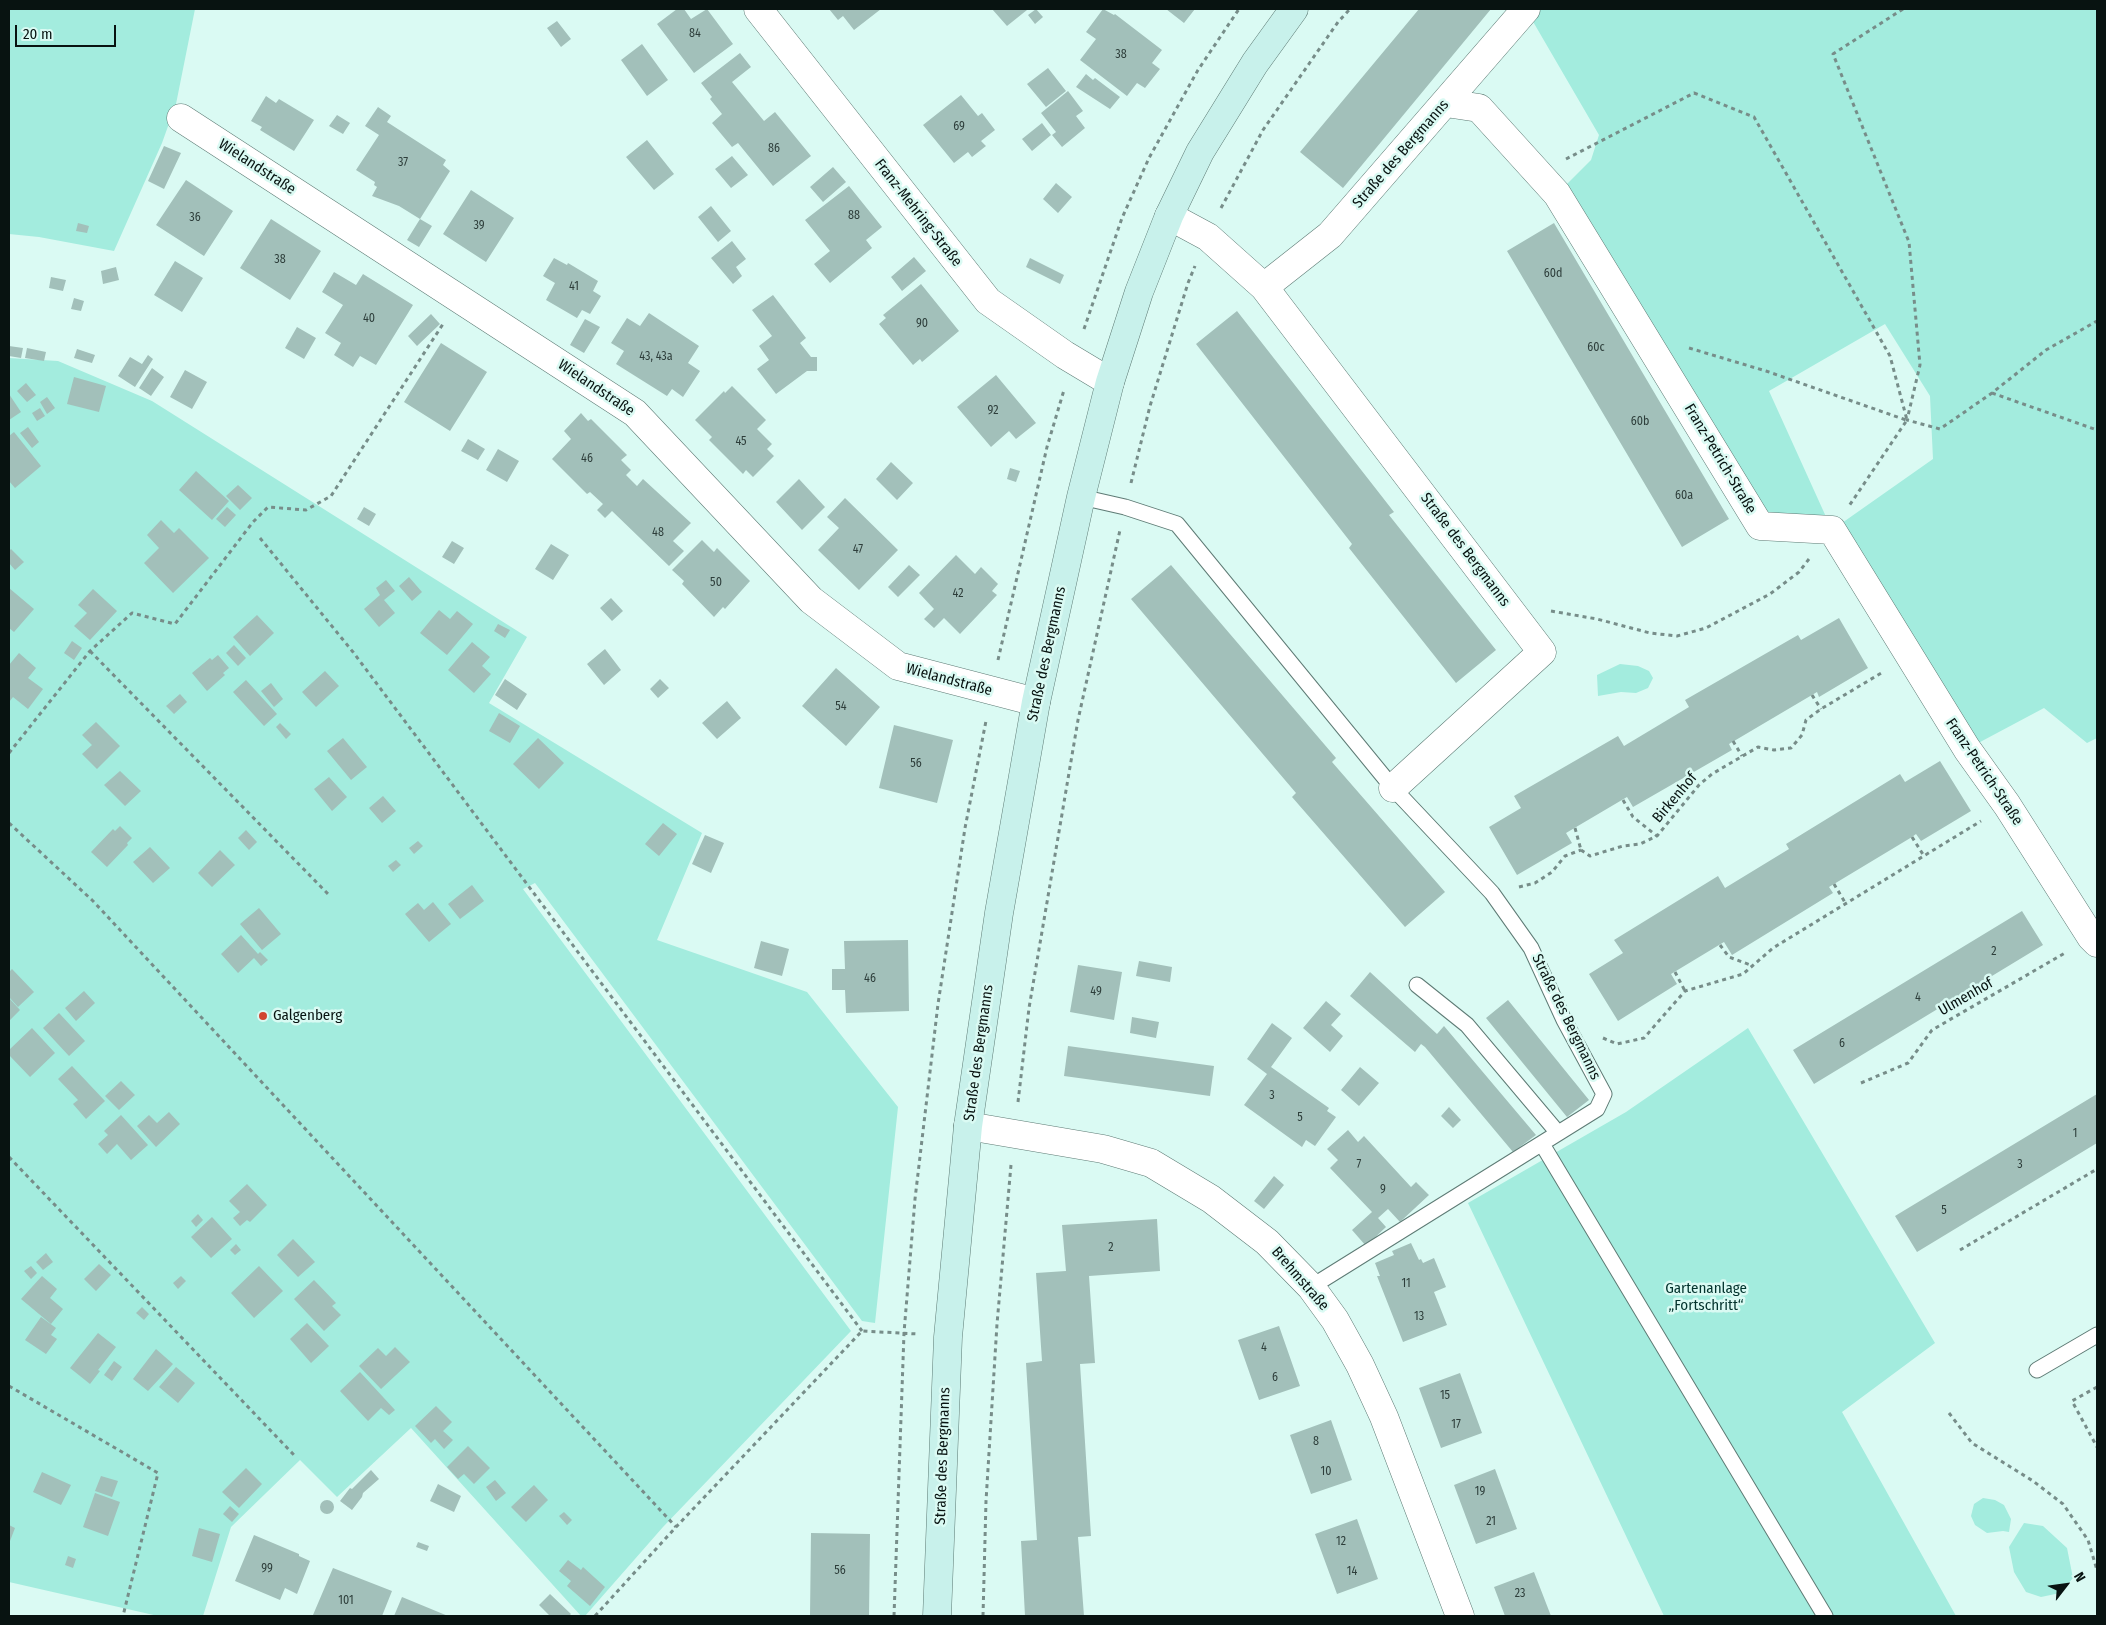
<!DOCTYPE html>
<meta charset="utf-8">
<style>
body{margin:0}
#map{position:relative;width:2106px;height:1625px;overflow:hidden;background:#dafaf3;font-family:"Fira Sans Condensed",sans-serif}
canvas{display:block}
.frame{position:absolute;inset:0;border:10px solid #081311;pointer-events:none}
.north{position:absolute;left:2041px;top:1560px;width:50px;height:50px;-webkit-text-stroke:4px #dafaf3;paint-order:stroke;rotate:60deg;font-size:14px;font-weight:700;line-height:20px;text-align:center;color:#081311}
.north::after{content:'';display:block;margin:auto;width:18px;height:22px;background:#081311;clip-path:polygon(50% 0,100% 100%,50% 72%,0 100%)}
.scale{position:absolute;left:15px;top:25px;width:101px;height:22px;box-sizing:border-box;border:2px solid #081311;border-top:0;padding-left:6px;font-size:15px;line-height:18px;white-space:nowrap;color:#081311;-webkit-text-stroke:4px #dafaf3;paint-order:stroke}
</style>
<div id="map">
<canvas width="2106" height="1625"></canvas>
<div class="frame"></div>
<div class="north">N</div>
<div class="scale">20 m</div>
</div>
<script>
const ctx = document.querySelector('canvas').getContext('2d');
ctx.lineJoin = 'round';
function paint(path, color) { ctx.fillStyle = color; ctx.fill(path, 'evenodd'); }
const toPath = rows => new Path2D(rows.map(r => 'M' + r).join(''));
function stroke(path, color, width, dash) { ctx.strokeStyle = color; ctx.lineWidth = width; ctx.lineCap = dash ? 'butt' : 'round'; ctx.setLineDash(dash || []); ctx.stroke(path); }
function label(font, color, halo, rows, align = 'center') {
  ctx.font = font + ' "Fira Sans Condensed",sans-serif'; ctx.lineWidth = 5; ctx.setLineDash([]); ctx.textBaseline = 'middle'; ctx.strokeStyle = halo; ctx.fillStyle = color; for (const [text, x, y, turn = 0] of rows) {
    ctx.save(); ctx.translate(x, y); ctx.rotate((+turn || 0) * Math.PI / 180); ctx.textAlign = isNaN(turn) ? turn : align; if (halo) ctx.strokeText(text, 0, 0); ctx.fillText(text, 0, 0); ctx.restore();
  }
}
paint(toPath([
 [9,9,195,9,176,104,162,143,114,251,39,237,9,234],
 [1532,9,2097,9,2097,738,2087,743,2044,708,1967,749,1832,531,1760,526,1557,194,1591,160,1599,135,1528,13],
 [1885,324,1930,396,1933,459,1832,530,1769,391],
 [9,358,58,361,152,401,527,637,489,703,702,833,657,940,807,992,898,1107,875,1323,862,1321,535,883,523,889,851,1331,663,1527,585,1616,581,1616,411,1428,337,1497,300,1460,231,1527,203,1616,158,1616,9,1582],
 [1620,664,1638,666,1649,671,1653,678,1648,688,1636,693,1621,692,1598,696,1597,675],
 [1748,1028,1935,1343,1842,1412,1956,1616,1664,1616,1468,1203,1626,1112],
 [1983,1498,1995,1500,2004,1505,2011,1519,2009,1532,2003,1531,1987,1533,1975,1525,1971,1516,1974,1504],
 [2024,1523,2043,1526,2067,1548,2073,1578,2060,1593,2041,1597,2026,1592,2014,1572,2009,1547]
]), '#a3ecde');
paint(toPath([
 [677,9,684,9,691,19,707,9,733,44,694,73,657,24],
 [829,9,881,9,854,30,843,16,838,20],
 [992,9,1026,9,1027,10,1007,26],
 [1036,9,1043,17,1035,24,1028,15],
 [1103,9,1114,15,1115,14,1162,50,1152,63,1160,69,1145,88,1137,83,1127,96,1080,60,1096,39,1086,32],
 [1166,9,1195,9,1184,23],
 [1419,9,1491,9,1343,188,1300,152],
 [557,21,571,39,561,47,547,28],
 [642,44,668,80,647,96,621,60],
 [740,53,751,67,732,82,764,121,775,112,811,156,773,186,738,143,732,147,712,123,722,114,710,99,712,97,701,83],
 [1048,68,1066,91,1046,107,1027,84],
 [1086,74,1093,80,1095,78,1120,97,1110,109,1076,87],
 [1068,91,1083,111,1076,116,1085,128,1062,147,1052,135,1056,132,1041,113],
 [961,95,978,116,982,113,995,130,981,141,986,146,972,157,968,152,954,163,923,125],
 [266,96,276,103,279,99,314,120,294,151,260,130,262,127,251,121],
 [378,107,391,116,387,122,446,160,443,165,450,171,420,219,399,206,372,196,377,187,374,185,375,182,356,170,379,135,365,126],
 [337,115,350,123,343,134,329,126],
 [1042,123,1051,135,1032,151,1022,139],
 [647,140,674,174,654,190,626,157],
 [164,146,181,153,164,189,148,181],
 [732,156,748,175,731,188,715,169],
 [833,167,846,182,823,202,810,187],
 [186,180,233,211,204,256,156,225],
 [1056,183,1072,197,1058,213,1043,199],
 [849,186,882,227,866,240,872,248,830,283,814,264,830,251,805,220],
 [471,190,514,218,486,262,443,234],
 [711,206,731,231,718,242,698,217],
 [271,219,321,251,290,300,240,268],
 [420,219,432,226,419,247,407,240],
 [78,223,89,226,87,233,76,231],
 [1554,223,1729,519,1682,547,1507,251],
 [732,241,746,259,736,267,742,276,733,284,711,258],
 [914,257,926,271,902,291,891,277],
 [554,258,567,265,568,263,598,281,593,291,601,296,590,314,582,310,577,318,546,300,555,283,543,276],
 [1030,258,1064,275,1060,284,1026,267],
 [175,261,203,278,182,312,154,295],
 [116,267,119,280,103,284,101,271],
 [334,272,356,285,363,274,413,305,376,365,360,356,353,367,334,355,341,343,325,333,343,305,322,292],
 [51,277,66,280,63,291,49,288],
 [921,284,959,331,922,362,920,359,913,365,879,324,886,318,883,315],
 [773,295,806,338,800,343,811,357,817,357,817,371,807,371,776,394,757,369,769,360,759,346,772,336,752,310],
 [74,298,84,301,81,311,71,309],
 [1237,311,1394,512,1389,515,1496,650,1456,683,1349,548,1352,544,1196,344],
 [649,313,699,346,688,363,700,371,683,397,672,389,667,396,616,364,624,351,611,343,627,318,640,326],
 [431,314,440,324,417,346,408,336],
 [585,319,600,327,584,353,570,345],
 [297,327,316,338,304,359,285,348],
 [441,343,487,372,450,431,404,402],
 [9,346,23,348,21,358,9,356],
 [27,348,46,352,44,361,25,358],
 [77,349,95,355,92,363,74,358],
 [148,355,153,359,135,387,118,376,130,357,142,364],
 [152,368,164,377,151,396,139,388],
 [185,370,207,382,192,409,170,397],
 [996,375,1036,423,1016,439,1009,431,991,447,957,407],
 [74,377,106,386,99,412,67,404],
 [26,383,36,395,27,402,17,391],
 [732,386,766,420,757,429,772,444,767,449,774,456,753,477,746,470,743,474,709,440,712,437,695,420,724,391,725,393],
 [9,394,21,412,9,420],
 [47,397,55,408,47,414,40,402],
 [40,408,45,416,37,421,32,413],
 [581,413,588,421,591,419,627,455,621,460,631,470,626,475,637,486,643,479,691,523,673,541,684,551,669,566,612,511,605,518,597,510,603,504,590,492,587,494,552,459,571,439,564,431],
 [28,427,39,442,32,448,20,433],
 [14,432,41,466,15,488,9,481,9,436],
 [468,439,485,449,478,460,461,451],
 [498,449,519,461,507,482,486,470],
 [891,462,913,483,897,500,876,479],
 [1010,468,1020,471,1016,482,1007,479],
 [196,471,229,501,212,520,179,490],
 [799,479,825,507,802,530,776,502],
 [238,485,252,498,240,510,226,496],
 [845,498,898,550,859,590,818,550,839,528,827,517],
 [227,507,236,515,225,527,216,519],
 [364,507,376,514,369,526,357,519],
 [161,520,174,533,179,528,209,558,173,593,144,563,159,548,147,535],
 [702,540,714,552,717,548,750,581,725,609,723,607,714,617,682,584,684,581,672,570],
 [452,541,464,548,454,564,442,557],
 [551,544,569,555,553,580,535,569],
 [11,549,24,562,15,570,9,563,9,551],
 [956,555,975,574,981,567,998,584,992,591,997,595,960,634,944,618,934,628,924,619,934,609,919,593],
 [909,565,920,575,898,597,888,587],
 [1171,565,1336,758,1332,762,1445,892,1405,927,1292,797,1296,793,1131,599],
 [409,577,422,592,412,601,399,586],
 [386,580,395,591,384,600,395,613,379,627,364,609,380,595,376,588],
 [9,588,34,609,14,632,9,628],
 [93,589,117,611,90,640,74,626,87,613,78,605],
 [611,598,623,611,612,621,600,608],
 [439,610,450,619,457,611,473,624,447,655,420,633],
 [257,615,274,633,250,656,233,637],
 [1839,618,1868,668,1819,697,1817,692,1729,744,1732,750,1633,807,1627,797,1566,833,1572,843,1517,875,1489,827,1521,808,1514,796,1618,736,1624,746,1689,707,1685,700,1798,635,1801,640],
 [498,624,510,630,505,638,494,631],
 [72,641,82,648,74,660,64,653],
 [472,642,490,657,482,666,491,674,474,693,448,670],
 [234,645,246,658,238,666,226,653],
 [605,649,621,670,604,685,587,664],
 [19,653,36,668,28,678,43,689,28,709,13,697,9,702,9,665],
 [218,655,229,668,223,673,225,675,207,691,192,673,210,658,212,660],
 [836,668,880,707,846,746,802,706],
 [325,671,339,686,316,707,302,692],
 [505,679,527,694,517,710,495,695],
 [660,679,669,688,658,698,650,689],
 [246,680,277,714,264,726,233,692],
 [271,683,283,699,274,707,261,691],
 [180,694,187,702,174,714,166,706],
 [727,701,741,718,717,739,702,723],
 [499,713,520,726,510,743,489,731],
 [96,722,120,746,97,769,82,754,92,745,82,735],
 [280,723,291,734,286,739,276,727],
 [894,725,953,740,937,803,879,788],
 [343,738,367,767,351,780,327,751],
 [538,738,564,763,539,789,513,764],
 [1940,761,1971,811,1921,841,1916,834,1912,837,1829,887,1833,893,1732,955,1724,942,1671,974,1677,984,1618,1021,1589,974,1623,953,1614,940,1718,876,1725,888,1789,849,1786,844,1900,774,1905,782],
 [120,771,141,791,125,806,104,785],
 [329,777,347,797,332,811,314,789],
 [383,796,396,811,382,823,369,808],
 [663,823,677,834,659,856,645,844],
 [120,826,132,838,127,843,128,845,107,867,91,852,113,829,115,831],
 [246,830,257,842,249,850,238,838],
 [705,835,724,843,711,873,692,864],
 [418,841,423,846,414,854,409,848],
 [150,847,170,868,153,883,133,862],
 [220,850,235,865,212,887,198,873],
 [396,860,401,865,393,872,388,866],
 [472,885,484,901,460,919,448,904],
 [433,902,451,924,429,942,405,914,418,903,424,910],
 [259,908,281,934,262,950,240,924],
 [2022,911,2043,945,1814,1084,1793,1050],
 [241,935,258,954,260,952,268,960,261,966,254,958,238,973,221,954],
 [908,940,909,1011,846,1013,845,990,832,990,832,969,845,969,844,941],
 [761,941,789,949,782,976,754,968],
 [1139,961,1172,967,1170,982,1136,976],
 [1078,965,1122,972,1114,1020,1070,1012],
 [12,969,34,992,18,1007,9,997,9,972],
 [1370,972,1437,1034,1444,1026,1536,1135,1513,1152,1425,1047,1421,1044,1415,1052,1350,996],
 [84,991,95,1003,76,1021,65,1008],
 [9,998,20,1010,9,1021],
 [1508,1000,1589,1100,1567,1117,1486,1018],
 [1326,1001,1341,1014,1331,1025,1343,1036,1330,1052,1303,1028],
 [59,1013,85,1041,69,1056,43,1028],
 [1132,1017,1159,1022,1156,1038,1130,1033],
 [1272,1023,1292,1038,1271,1067,1329,1108,1327,1111,1336,1117,1315,1146,1306,1140,1302,1147,1244,1105,1267,1074,1247,1059],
 [32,1028,55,1053,30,1077,9,1055,9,1050],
 [1068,1046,1214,1066,1210,1096,1064,1076],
 [72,1066,105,1101,86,1119,73,1104,78,1100,58,1079],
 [1360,1067,1379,1083,1359,1106,1341,1090],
 [121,1081,135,1095,119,1110,105,1096],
 [2097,1094,2097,1143,1917,1252,1895,1216],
 [1449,1107,1461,1120,1453,1128,1441,1116],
 [169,1112,180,1124,156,1147,137,1126,149,1115,157,1123],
 [121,1115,148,1145,131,1160,117,1144,107,1154,98,1144,108,1135,104,1131],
 [1348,1130,1358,1142,1364,1136,1411,1187,1416,1182,1429,1195,1400,1222,1388,1209,1378,1218,1386,1227,1366,1246,1352,1230,1372,1212,1330,1168,1338,1160,1327,1149],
 [1274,1176,1284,1185,1264,1209,1254,1201],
 [247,1184,267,1205,250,1222,247,1220,240,1226,233,1218,240,1212,229,1201],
 [198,1214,203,1220,196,1227,191,1221],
 [212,1217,232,1239,211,1258,191,1237],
 [1157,1219,1160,1271,1089,1276,1095,1363,1080,1364,1091,1536,1078,1537,1084,1616,1025,1616,1021,1541,1037,1540,1026,1363,1042,1361,1036,1273,1066,1271,1062,1225],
 [293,1239,315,1262,298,1277,277,1255],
 [1411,1243,1419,1260,1421,1259,1423,1263,1434,1258,1446,1287,1434,1292,1447,1325,1403,1342,1377,1276,1380,1276,1375,1263,1394,1255,1392,1251],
 [236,1244,241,1250,235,1255,230,1250],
 [46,1253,53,1262,43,1270,36,1262],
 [99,1264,111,1275,96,1291,84,1279],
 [31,1266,37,1273,31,1279,24,1271],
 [259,1266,283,1291,254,1318,231,1293],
 [42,1276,57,1289,50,1298,63,1309,51,1324,21,1299],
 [181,1276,186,1281,178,1289,173,1283],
 [314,1280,336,1303,332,1306,341,1315,324,1331,294,1299],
 [142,1307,149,1314,144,1320,136,1313],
 [41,1317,56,1328,51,1335,57,1339,46,1354,25,1340],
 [307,1323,329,1346,311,1363,290,1339],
 [1279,1326,1300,1386,1259,1400,1238,1340],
 [98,1333,116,1347,98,1370,100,1371,90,1384,70,1368],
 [395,1347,410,1362,381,1389,359,1366,378,1348,386,1356],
 [156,1349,173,1364,148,1391,133,1379],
 [114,1361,122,1367,112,1381,104,1375],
 [176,1367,195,1383,178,1403,159,1387],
 [360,1372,395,1410,389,1415,381,1408,368,1421,340,1391],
 [1460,1373,1482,1433,1441,1448,1419,1388],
 [436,1406,452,1422,443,1431,453,1440,444,1449,435,1439,431,1443,415,1426],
 [1331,1420,1352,1480,1311,1494,1290,1435],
 [468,1446,490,1468,474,1484,464,1474,458,1479,447,1467],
 [246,1468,262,1484,239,1508,222,1492],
 [1495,1469,1517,1529,1476,1544,1454,1485],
 [371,1470,379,1479,363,1493,362,1497,352,1510,340,1501,350,1488,352,1489],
 [42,1472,71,1485,61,1505,33,1492],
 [101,1476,118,1481,112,1497,95,1491],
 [495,1480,506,1493,496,1501,486,1487],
 [438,1484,461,1496,454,1512,430,1501],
 [534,1485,548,1500,526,1522,511,1507],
 [95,1493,120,1502,108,1536,83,1527],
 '320 1507a7 7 0 1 1 14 0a7 7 0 1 1-14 0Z',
 [230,1506,239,1514,232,1522,223,1514],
 [564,1512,572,1520,567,1525,559,1516],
 [1357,1519,1378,1579,1337,1594,1315,1534],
 [9,1525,15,1528,10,1541,9,1540],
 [199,1528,220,1534,212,1562,192,1556],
 [811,1533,870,1534,869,1616,810,1616],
 [254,1535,299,1554,299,1556,310,1561,297,1594,285,1588,280,1600,235,1581],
 [418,1542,429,1546,427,1551,416,1547],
 [68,1556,76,1559,73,1568,65,1565],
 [568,1560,581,1570,583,1567,605,1587,590,1606,567,1586,571,1581,559,1571],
 [333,1568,392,1591,382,1616,313,1615],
 [1534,1572,1551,1616,1505,1616,1494,1587],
 [550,1594,571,1614,569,1616,550,1616,539,1605],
 [402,1597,448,1616,394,1616]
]), '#a2c0ba');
const lane = toPath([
 [1081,497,1125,507,1177,524,1393,788,1492,893,1531,948,1564,1020,1604,1094,1597,1109,1311,1287],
 [1417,985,1467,1025,1558,1133],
 [1542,1144,1825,1616],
 [2037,1370,2097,1335]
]);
const street = toPath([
 [758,9,988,301,1065,355,1110,382],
 [1446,103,1479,108,1557,194,1760,526,1832,530,1967,749,2007,805,2091,937,2097,943],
 [181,118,635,413,811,600,898,666,1036,702],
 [1169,216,1208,237,1264,287,1542,652,1393,788],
 [1264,287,1330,235,1526,9],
 [968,1126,1103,1149,1151,1163,1211,1199,1267,1242,1311,1287,1335,1320,1360,1365,1384,1417,1460,1616]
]);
const secondary = toPath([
 [937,1616,948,1337,968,1126,999,913,1036,702,1081,497,1110,382,1139,292,1169,216,1200,152,1255,63,1294,9]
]);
stroke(lane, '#5e7b75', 17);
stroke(street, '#5e7b75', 29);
stroke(secondary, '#5e7b75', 29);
stroke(toPath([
 [1903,9,1833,54,1909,242,1920,365,1907,420,1940,429,1992,393,2046,350,2097,321],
 [1566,159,1694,93,1754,117,1890,356,1907,420,1849,506],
 [1221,208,1263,130,1338,22,1350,9],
 [1084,329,1122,218,1149,158,1198,70,1239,9],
 [1689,348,1766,371,1906,420],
 [1992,393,2097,430],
 [1131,483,1150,406,1188,283,1195,266],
 [260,538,353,652,862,1331],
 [1551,611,1597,619,1650,633,1677,636,1706,628,1770,594,1799,572,1809,559],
 [90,651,329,895],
 [998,660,1047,447,1064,390],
 [1812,695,1821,709],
 [1733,741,1742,756],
 [9,753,90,651,132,613,175,624,253,522,268,507,306,510,331,496,443,324],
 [1623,800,1633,817,1657,836],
 [9,823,93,901,676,1527],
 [1575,828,1581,850],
 [1912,837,1924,856],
 [1581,850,1590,856,1623,846,1640,844,1657,836,1699,785,1712,774,1758,747,1774,750,1791,748,1802,735,1806,720,1821,709,1883,672],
 [1834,884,1846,904],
 [1519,887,1535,883,1552,872,1565,856,1581,850],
 [1720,945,1729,957,1753,966],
 [1675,972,1685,991],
 [1603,1038,1617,1044,1644,1038,1685,991,1743,974,1773,948,1981,821],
 [1861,1083,1908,1063,1932,1030,2065,953],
 [1018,1102,1029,1008,1078,720,1120,530],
 [9,1157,294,1455],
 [1960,1250,2097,1169],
 [9,1386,158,1473,123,1616],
 [2097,1387,2072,1401,2097,1447],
 [1949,1413,1972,1443,2033,1481,2063,1504,2088,1540,2097,1570],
 [595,1616,676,1527,862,1331,918,1334],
 [894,1616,904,1333,915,1199,938,1004,965,828,986,721],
 [983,1616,986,1501,997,1324,1011,1165]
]), '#778d89', 3, [4, 4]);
stroke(lane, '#fff', 15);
stroke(street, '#fff', 28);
stroke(secondary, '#c8f1eb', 28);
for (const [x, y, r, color] of [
 [263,1016,5,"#d14530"]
]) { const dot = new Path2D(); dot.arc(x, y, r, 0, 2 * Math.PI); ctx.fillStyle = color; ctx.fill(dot); stroke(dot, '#dafaf3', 2); }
label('12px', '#2e3e3b', null, [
 ["84",695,34],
 ["38",1121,55],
 ["69",959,127],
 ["86",774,149],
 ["37",403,163],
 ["88",854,216],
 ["36",195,218],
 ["39",479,226],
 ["38",280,260],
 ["60d",1553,274],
 ["41",574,287],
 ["40",369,319],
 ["90",922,324],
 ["60c",1596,348],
 ["43, 43a",656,357],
 ["92",993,411],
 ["60b",1640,422],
 ["45",741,442],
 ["46",587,459],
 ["60a",1684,496],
 ["48",658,533],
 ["47",858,550],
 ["50",716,583],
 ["42",958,594],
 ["54",841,707],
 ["56",916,764],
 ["2",1994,952],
 ["46",870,979],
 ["49",1096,992],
 ["4",1918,998],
 ["6",1842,1044],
 ["3",1272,1096],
 ["5",1300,1118],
 ["1",2075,1134],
 ["7",1359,1165],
 ["3",2020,1165],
 ["9",1383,1190],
 ["5",1944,1211],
 ["2",1111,1248],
 ["11",1406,1284],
 ["13",1419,1317],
 ["4",1264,1348],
 ["6",1275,1378],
 ["15",1445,1396],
 ["17",1456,1425],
 ["8",1316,1442],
 ["10",1326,1472],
 ["19",1480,1492],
 ["21",1491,1522],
 ["12",1341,1542],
 ["99",267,1569],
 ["56",840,1571],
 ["14",1352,1572],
 ["23",1520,1594],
 ["101",346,1601]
]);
label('15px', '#081311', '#dafaf3', [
 ["Straße des Bergmanns",1401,154,-49],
 ["Wielandstraße",257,167,33],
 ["Franz-Mehring-Straße",918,213,52],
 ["Wielandstraße",596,388,34],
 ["Franz-Petrich-Straße",1720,459,59],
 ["Straße des Bergmanns",1465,550,53],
 ["Straße des Bergmanns",1047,654,-78],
 ["Wielandstraße",949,680,15],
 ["Franz-Petrich-Straße",1984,772,56],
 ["Birkenhof",1675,798,-50],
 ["Ulmenhof",1966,997,-30],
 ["Straße des Bergmanns",1566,1017,64],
 ["Straße des Bergmanns",979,1053,-82],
 ["Brehmstraße",1300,1279,49],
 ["Straße des Bergmanns",943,1456,-88]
]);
label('15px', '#081311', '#dafaf3', [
 ["Galgenberg",273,1016]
], 'left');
label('15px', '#03332d', '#dafaf3', [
 ["Gartenanlage",1706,1289],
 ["„Fortschritt“",1706,1306]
]);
</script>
